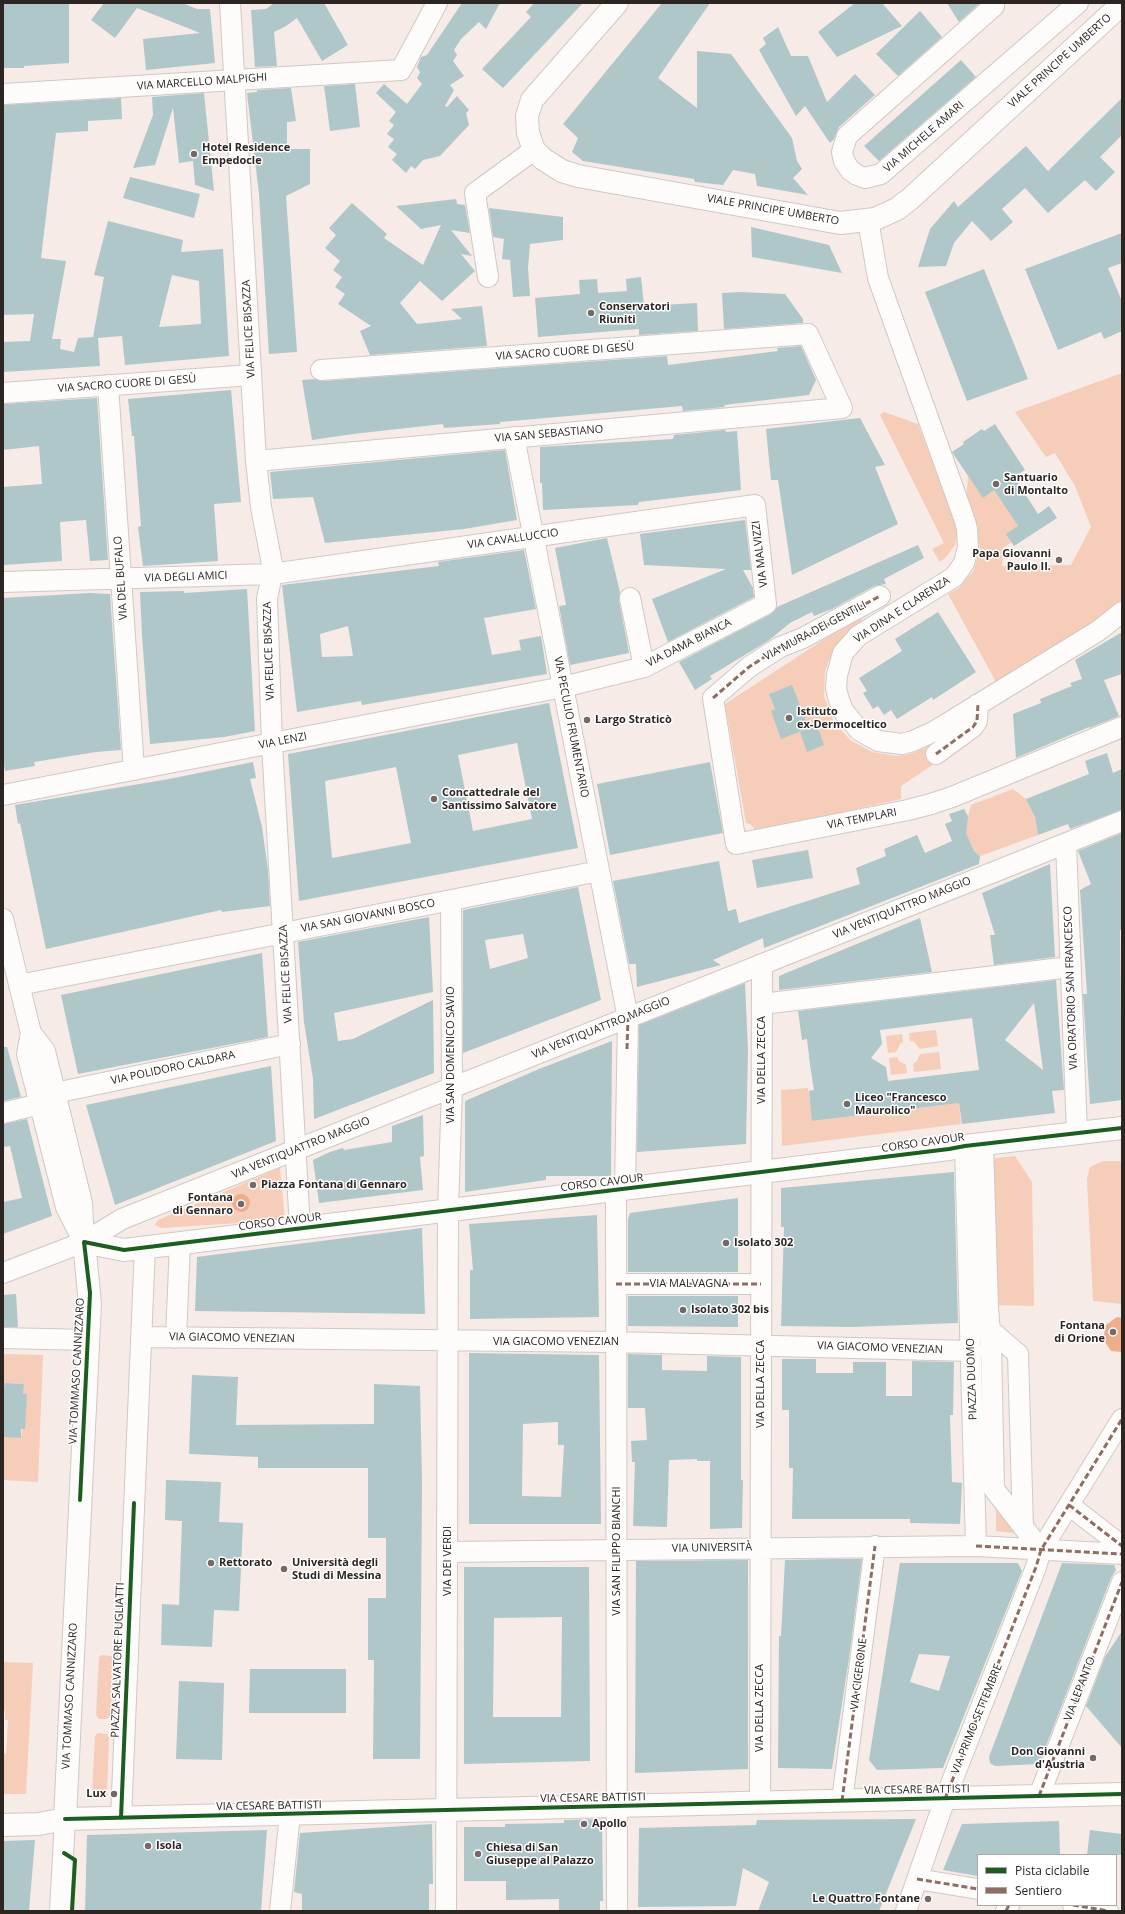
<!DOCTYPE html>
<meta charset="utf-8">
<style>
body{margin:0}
#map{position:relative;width:1125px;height:1914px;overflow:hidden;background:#f6ebe6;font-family:"Open Sans",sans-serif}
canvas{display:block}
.frame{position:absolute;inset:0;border:4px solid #2d2522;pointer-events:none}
.legend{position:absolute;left:977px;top:1854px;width:140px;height:52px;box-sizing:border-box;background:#fff;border:1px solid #aba8a7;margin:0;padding:5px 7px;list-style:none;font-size:12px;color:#2d2522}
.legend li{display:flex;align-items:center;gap:8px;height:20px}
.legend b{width:20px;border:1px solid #aba8a7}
</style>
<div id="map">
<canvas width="1125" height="1914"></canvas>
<div class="frame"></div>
<ul class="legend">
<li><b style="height:5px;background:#1b5e20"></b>Pista ciclabile</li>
<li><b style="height:5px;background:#8d6e63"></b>Sentiero</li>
</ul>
</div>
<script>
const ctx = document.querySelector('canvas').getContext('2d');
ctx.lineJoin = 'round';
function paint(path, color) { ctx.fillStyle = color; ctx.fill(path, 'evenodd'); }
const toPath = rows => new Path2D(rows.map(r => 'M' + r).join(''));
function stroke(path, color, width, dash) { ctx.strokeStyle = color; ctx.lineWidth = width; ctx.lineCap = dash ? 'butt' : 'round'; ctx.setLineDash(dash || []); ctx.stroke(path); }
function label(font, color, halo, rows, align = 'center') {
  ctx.font = font + ' "Open Sans",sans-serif'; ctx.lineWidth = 3; ctx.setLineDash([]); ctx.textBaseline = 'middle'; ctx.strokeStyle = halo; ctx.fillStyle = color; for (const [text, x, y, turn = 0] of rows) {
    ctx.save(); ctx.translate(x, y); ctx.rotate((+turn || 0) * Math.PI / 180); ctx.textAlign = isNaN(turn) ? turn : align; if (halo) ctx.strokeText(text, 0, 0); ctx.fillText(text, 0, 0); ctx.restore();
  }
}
paint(toPath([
 [1122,373,1122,599,1102,617,996,682,948,594,959,588,974,570,980,547,966,502,968,476,983,497,994,490,1018,526,1012,542,1003,548,1002,566,1071,565,1091,527,1075,486,1055,453,1046,457,1015,412],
 [884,412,918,424,956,525,958,532,955,545,946,557,940,562,932,549,944,543,880,415],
 [860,616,862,621,851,628,834,647,825,671,824,696,833,720,850,740,872,752,897,756,910,754,933,745,937,762,901,786,901,799,757,831,750,824,746,823,725,704],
 [1013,789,1026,799,1035,817,1038,835,980,856,974,851,966,833,966,823,971,805],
 [936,1030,938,1046,920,1049,914,1042,910,1041,909,1033],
 [902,1034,903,1042,900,1044,896,1052,888,1053,886,1036],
 [939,1052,941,1069,914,1072,913,1064,917,1061,920,1054],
 [897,1057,899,1061,906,1065,907,1073,891,1075,889,1058],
 [808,1088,813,1121,959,1103,961,1124,782,1146,781,1090],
 [1015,1156,1032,1182,1034,1306,992,1305,987,1159],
 [1103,1161,1122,1161,1122,1304,1093,1301,1087,1179,1090,1167],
 [280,1168,285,1220,161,1228,155,1225,158,1220],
 [3,1354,43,1355,38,1482,3,1480,3,1437,21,1438,27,1394,23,1394,23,1384,5,1383,3,1389],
 [996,1503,1014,1533,996,1531],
 [102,1655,111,1656,113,1658,111,1715,107,1719,99,1719,96,1715,99,1657],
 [3,1662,33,1663,26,1794,3,1794,3,1754,6,1754,8,1720,5,1720,5,1711,3,1710],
 [98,1733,107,1734,109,1737,107,1794,103,1797,95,1797,92,1794,95,1736]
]), '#f6cdb8');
paint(toPath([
 '232 1203a9 9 0 1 1 18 0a9 9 0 1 1-18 0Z',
 [1117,1317,1122,1318,1122,1352,1111,1351,1103,1339,1106,1325]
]), '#f0ad8c');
paint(toPath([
 [3,3,69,3,69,63,24,66,24,68,3,68],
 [104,3,182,3,197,9,210,9,215,63,146,70,143,39,200,33,137,8,115,38,91,20],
 [274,3,324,3,348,45,322,61,297,18,286,26,274,32,277,66,255,67,251,10,266,9],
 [462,3,500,3,486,29,479,22,461,39,454,50,457,55,453,61,464,76,450,85,454,90,445,106,447,107,457,96,469,110,466,113,469,125,440,156,423,160,415,169,411,166,406,173,392,160,397,154,388,147,394,139,387,134,394,125,389,121,396,112,376,93,384,84,407,104,422,84,417,78,420,72,417,67,421,57,427,55],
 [534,3,583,3,503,88,482,69,531,17,526,12],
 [662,3,710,3,658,78,697,108,697,51,731,54,792,138,797,161,802,169,793,178,808,195,757,186,755,174,733,170,723,185,695,182,694,179,583,161,572,152,578,138,563,124],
 [855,3,882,3,902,26,837,57,818,32],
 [947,3,980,3,959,22],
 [920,11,942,37,898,76,876,54],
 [778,27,791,56,808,56,827,102,855,74,875,95,839,127,834,139,830,143,805,106,796,116,759,50,766,44,763,38],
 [961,60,976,77,879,161,864,146],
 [355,84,360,127,330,131,324,86],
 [291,88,296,121,287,122,287,149,310,149,310,184,286,196,297,352,269,354,259,194,247,93,257,92,257,90],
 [204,93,214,191,195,185,193,161,179,163,173,108,155,165,133,168,153,115,152,97],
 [121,98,122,119,88,121,88,131,56,133,41,258,66,261,52,339,61,339,60,349,74,352,78,338,93,337,104,277,94,275,108,221,183,240,181,252,223,249,229,356,125,365,122,336,98,338,100,366,3,372,3,342,30,341,34,314,3,315,3,105],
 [172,275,199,281,201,324,159,327],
 [1122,98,1122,135,1100,157,1115,172,1096,191,1085,180,1048,213,1025,188,1002,209,1013,222,991,241,972,221,954,243,946,266,918,267,930,229,954,201,958,207,1026,146,1048,171],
 [130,177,200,194,194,218,123,198],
 [456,199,457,204,465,205,470,233,451,230,472,256,461,254,475,271,442,301,420,281,400,303,417,324,462,319,451,309,482,306,487,346,370,355,360,331,371,326,338,304,345,294,335,287,342,277,333,270,340,261,325,248,336,235,329,228,352,203,387,234,384,238,423,265,441,225,421,229,396,206],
 [489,208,563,217,563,240,530,244,528,268,530,296,513,297,510,260,502,259,504,239,493,237],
 [751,227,829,245,842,273,752,257],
 [1122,233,1122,263,1108,268,1122,301,1122,331,1104,339,1101,332,1058,350,1025,269],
 [984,269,1028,379,967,401,925,292],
 [641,277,644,306,697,303,698,331,639,335,639,329,538,337,535,298,580,294,579,280,597,279,598,293,627,291,626,279],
 [740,292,785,294,803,319,803,323,724,329,722,293],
 [801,346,816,380,809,395,724,405,725,407,683,411,682,406,500,422,500,424,444,428,443,424,353,434,312,440,302,380,315,379,322,381,667,356,668,365,778,351,777,348],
 [231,390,241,502,214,504,218,561,143,566,138,527,141,526,134,436,132,436,128,399],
 [97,398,108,560,90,561,86,520,60,522,62,561,3,565,3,487,42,484,39,446,3,450,3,404],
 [860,418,885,465,875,467,898,524,792,575,778,480,771,480,766,429],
 [995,424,1025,470,1014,477,1038,514,1049,506,1057,518,1014,546,1006,534,1018,526,994,490,983,498,952,452,964,444,963,442,982,429,984,431],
 [725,430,726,432,737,431,741,490,639,502,638,505,543,510,542,483,540,483,540,447,673,439,674,435],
 [505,450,517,520,464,529,325,543,313,497,273,499,270,472],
 [745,520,751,570,743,570,753,588,754,597,668,642,652,599,726,569,644,565,640,534],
 [607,538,620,592,619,600,629,653,570,665,559,606,566,605,555,548],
 [918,545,924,558,884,579,886,584,874,586,832,609,814,616,812,612,790,623,768,641,710,676,712,679,695,690,679,662,771,614,777,607],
 [524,550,536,609,484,618,492,655,521,650,519,640,541,636,547,674,362,705,361,701,297,712,282,585,439,566,438,562],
 [348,626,353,656,322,657,320,634],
 [247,589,255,731,224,737,150,744,142,635,140,592,184,591,184,593],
 [90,593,110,594,121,750,96,752,34,762,35,766,5,771,3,757,3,598],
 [938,612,976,672,933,700,932,697,897,719,891,710,884,715,878,706,873,709,863,693,867,691,859,678,902,651,895,639],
 [1122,632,1122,674,1104,680,1119,716,1089,728,1089,727,1016,758,1013,714,1041,703,1040,699,1072,686,1070,683,1082,679,1075,660],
 [792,685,809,728,781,739,771,711,775,709,769,694],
 [549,703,578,848,299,901,288,754],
 [517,743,532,819,473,831,458,755],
 [396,767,411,843,332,858,325,781],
 [817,725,824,745,807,752,800,732],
 [1107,753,1113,773,1122,769,1122,810,1070,829,1068,824,1038,835,1035,817,1026,799,1089,774,1085,761],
 [253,762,256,778,250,779,262,827,268,870,270,906,222,912,221,910,46,949,20,823,18,824,15,805,169,779],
 [710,762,723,833,610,855,597,784],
 [964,809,968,816,966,833,974,851,980,856,979,864,764,948,763,938,713,960,721,965,637,987,636,964,629,964,613,881,719,861,728,911,736,909,739,923,860,884,856,868,886,856,884,849,917,835,925,853,952,841,945,824,952,821,949,814],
 [1122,833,1122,930,1120,930,1122,1100,1090,1104,1083,994,1087,994,1080,890,1091,884,1078,851],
 [808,850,813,878,757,888,752,860],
 [1050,864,1055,957,994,965,990,935,995,935,982,893],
 [578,887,601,1000,463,1053,463,910],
 [523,934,528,958,490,969,485,940],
 [429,917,433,992,334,1013,338,1041,353,1039,433,1000,434,1073,314,1119,313,1079,304,1022,298,942],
 [920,918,932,972,779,990,779,976],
 [262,953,268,1037,78,1074,61,995],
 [1056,980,1064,1090,1052,1091,1055,1113,962,1124,959,1103,812,1121,809,1091,814,1090,810,1065,807,1039,802,1040,798,1011],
 [1034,1003,1043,1070,1005,1040],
 [972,1018,979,1070,888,1081,886,1067,871,1058,882,1044,880,1030],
 [745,983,748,1050,746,1144,637,1152,639,1025],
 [612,1041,611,1176,546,1176,546,1180,465,1192,465,1101,539,1069],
 [3,1047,7,1047,21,1097,3,1101],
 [271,1066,276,1141,115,1205,86,1105],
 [423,1115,424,1156,420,1157,423,1190,319,1203,313,1160,330,1152,343,1148,344,1150,392,1142,392,1126],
 [27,1119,52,1216,3,1234,3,1202,22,1198,10,1146,3,1147,3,1124],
 [954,1172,958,1323,852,1327,781,1326,784,1227,781,1227,781,1188],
 [738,1198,738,1272,628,1272,628,1219,630,1213],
 [597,1215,599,1317,470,1319,470,1270,473,1270,469,1224],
 [422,1228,425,1314,195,1311,197,1257],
 [16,1294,18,1327,3,1327,3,1295],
 [628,1296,738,1296,738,1327,628,1326],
 [469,1353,599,1355,601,1524,469,1524],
 [558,1422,558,1445,564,1445,561,1497,522,1496,523,1424],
 [628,1354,662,1355,662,1370,707,1371,707,1356,741,1357,741,1480,743,1480,742,1528,710,1529,710,1461,697,1461,697,1459,669,1460,667,1527,633,1526,635,1462,632,1462,631,1441,647,1440,645,1408,628,1408],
 [782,1359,816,1359,816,1373,853,1373,853,1362,886,1362,886,1396,912,1396,912,1361,954,1362,953,1415,950,1415,952,1482,962,1483,960,1524,910,1523,910,1519,792,1519,793,1468,789,1468,789,1410,782,1410],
 [192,1375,238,1377,236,1425,374,1424,374,1384,420,1386,422,1481,420,1759,373,1759,374,1660,368,1660,368,1598,386,1598,386,1538,368,1538,368,1468,258,1468,258,1457,189,1454],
 [5,1383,24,1384,23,1394,27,1394,25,1429,21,1429,21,1438,3,1437,3,1389],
 [166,1480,221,1482,219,1522,243,1523,239,1611,214,1610,212,1647,161,1645,162,1604,179,1605,182,1521,165,1520],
 [833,1559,862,1559,849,1658,832,1769,778,1768,779,1636,781,1636,785,1560],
 [748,1560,748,1769,635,1773,636,1561],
 [900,1563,1018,1563,1022,1571,943,1768,877,1770,869,1760],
 [919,1654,950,1656,939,1691,910,1682],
 [1062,1563,1114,1565,1116,1570,1111,1578,1039,1764,995,1766,990,1763,989,1757],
 [464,1567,589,1567,590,1761,464,1764],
 [562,1617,561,1717,493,1717,494,1618],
 [1122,1631,1122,1748,1086,1706,1105,1657],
 [250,1669,346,1669,346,1713,249,1713],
 [179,1681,224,1683,222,1760,176,1759],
 [602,1819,603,1901,600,1901,600,1911,559,1911,559,1899,506,1900,506,1881,464,1881,464,1827,505,1827,505,1824,564,1823,564,1820],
 [916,1819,879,1911,758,1911,769,1882,743,1868,736,1906,638,1907,639,1828,756,1825,757,1820],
 [1059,1821,1060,1855,978,1855,978,1876,943,1870,962,1824],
 [432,1824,433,1884,429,1884,429,1911,302,1911,302,1894,294,1892,300,1833],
 [267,1830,261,1911,85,1911,87,1835],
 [1090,1830,1122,1834,1122,1855,1087,1855],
 [35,1840,29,1911,3,1911,3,1841]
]), '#afc7c9');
const minor = toPath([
 [230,3,256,461,261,507,272,564,272,574,267,599,272,744,300,1228],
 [994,6,847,136,842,152,844,161,850,170,857,175,865,178,881,174,1078,3],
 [3,94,401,70,437,3],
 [868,220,878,278,965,521,967,529,968,547,964,563,954,577,858,636,843,653,837,675,836,688,839,700,844,712,859,730,878,741,902,744,913,741,935,731,1098,631,1122,612],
 [488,277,475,193,534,150],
 [108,385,134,770],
 [3,393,251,375],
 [514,437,628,1018,625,1189],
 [256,461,842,408,808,334,321,370],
 [3,582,272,574,755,505,766,604,644,667,563,687,3,795],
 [880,596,803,638,780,647,749,667,713,698,736,844,908,810,931,804,952,797,1122,727],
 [630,598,644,667],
 [936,754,973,727,977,721,978,704],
 [1066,843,1077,1134],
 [3,919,31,1033,45,1051,82,1203,84,1242],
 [19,985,599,871],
 [762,1004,1070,967],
 [31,1033,27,1054,66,1207,80,1235],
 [55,1093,290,1044],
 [3,1113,40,1104],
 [983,1144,988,1307,991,1346,994,1489,1041,1550],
 [965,1146,976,1546],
 [616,1190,617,1911],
 [3,1273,84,1242,122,1219,1122,821],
 [616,1284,761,1284],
 [989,1329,1018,1354,1023,1527],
 [141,1337,616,1342,972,1351],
 [3,1338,88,1340],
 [176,1338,180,1243],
 [1069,1505,1122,1546],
 [448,1552,976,1546,1122,1554],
 [1039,1796,1122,1582],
 [842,1801,875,1546],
 [760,1803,762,964],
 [121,1818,145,1247],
 [917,1879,978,1889],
 [1073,1905,1108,1911],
 [60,1911,65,1819],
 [280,1911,290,1814],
 [446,1911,448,1210,452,1088,451,900],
 [906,1911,945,1799,1036,1567,1041,1550,1122,1419],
 [1006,1911,1009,1905]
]);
const major = toPath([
 [617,3,532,100,527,116,528,133,534,150,543,159,562,171,578,176,840,223,875,219,897,209,910,199,1122,4],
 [65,1819,90,1304,84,1242,124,1250,949,1149,965,1146,1122,1128],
 [3,1825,39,1824,65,1819,1122,1794]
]);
stroke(minor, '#d0c8c4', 22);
stroke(major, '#d0c8c4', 24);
stroke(minor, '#fefcfb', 20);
stroke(major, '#fefcfb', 22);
stroke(toPath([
 [713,698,749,667,780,647,803,638,880,596],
 [936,754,973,727,977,721,978,704],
 [627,1049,628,1018],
 [616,1284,761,1284],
 [1069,1505,1122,1546],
 [976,1546,1122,1554],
 [1039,1796,1122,1582],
 [945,1799,1036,1567,1041,1550,1122,1419],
 [842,1801,875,1546],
 [917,1879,978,1889],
 [1073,1905,1108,1911],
 [1006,1911,1009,1905]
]), '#8d6e63', 3, [6, 3]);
stroke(toPath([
 [80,1500,90,1293,84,1242,124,1250,949,1149,965,1146,1122,1128],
 [121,1818,134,1503],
 [65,1819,1122,1794],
 [64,1853,75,1860,72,1911]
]), '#1b5e20', 4);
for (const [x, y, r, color] of [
 [194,154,4,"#736a67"],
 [591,313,4,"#736a67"],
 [996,484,4,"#736a67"],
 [1059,560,4,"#736a67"],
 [789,718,4,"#736a67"],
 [587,720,4,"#736a67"],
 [434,799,4,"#736a67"],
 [847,1104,4,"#736a67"],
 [253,1185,4,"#736a67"],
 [241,1204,4,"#736a67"],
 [726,1243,4,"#736a67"],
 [683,1310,4,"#736a67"],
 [1113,1332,4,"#736a67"],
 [211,1563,4,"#736a67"],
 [284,1569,4,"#736a67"],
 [1093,1758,4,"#736a67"],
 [114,1794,4,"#736a67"],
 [584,1824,4,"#736a67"],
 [148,1846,4,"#736a67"],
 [478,1854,4,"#736a67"],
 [928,1899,4,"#736a67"]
]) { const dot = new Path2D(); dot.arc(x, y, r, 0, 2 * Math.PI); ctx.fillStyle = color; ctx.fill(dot); stroke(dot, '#fff', 1.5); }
label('11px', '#2d2522', '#fff', [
 ["VIALE PRINCIPE UMBERTO",1060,61,-42],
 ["VIA MARCELLO MALPIGHI",202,82,-4],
 ["VIA MICHELE AMARI",924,137,-41],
 ["VIALE PRINCIPE UMBERTO",773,210,10],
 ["VIA FELICE BISAZZA",249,329,-93],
 ["VIA SACRO CUORE DI GESÙ",565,352,-4],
 ["VIA SACRO CUORE DI GESÙ",127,384,-4],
 ["VIA SAN SEBASTIANO",549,434,-5],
 ["VIA CAVALLUCCIO",513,539,-8],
 ["VIA MALVIZZI",760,554,-97],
 ["VIA DEGLI AMICI",186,577,-2],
 ["VIA DEL BUFALO",121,578,-94],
 ["VIA DINA E CLARENZA",902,610,-33],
 ["VIA MURA DEI GENTILI",815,631,-28],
 ["VIA DAMA BIANCA",689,643,-27],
 ["VIA FELICE BISAZZA",269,651,-92],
 ["VIA PECULIO FRUMENTARIO",571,727,79],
 ["VIA LENZI",283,741,-11],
 ["VIA TEMPLARI",862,819,-11],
 ["VIA VENTIQUATTRO MAGGIO",902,908,-22],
 ["VIA SAN GIOVANNI BOSCO",368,916,-11],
 ["VIA FELICE BISAZZA",286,974,-93],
 ["VIA ORATORIO SAN FRANCESCO",1071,988,-92],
 ["VIA VENTIQUATTRO MAGGIO",601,1028,-22],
 ["VIA SAN DOMENICO SAVIO",451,1055,-90],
 ["VIA DELLA ZECCA",762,1060,-90],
 ["VIA POLIDORO CALDARA",173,1068,-12],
 ["CORSO CAVOUR",923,1143,-8],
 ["VIA VENTIQUATTRO MAGGIO",301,1148,-22],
 ["CORSO CAVOUR",602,1183,-7],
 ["CORSO CAVOUR",280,1222,-7],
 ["VIA MALVAGNA",689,1284],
 ["VIA GIACOMO VENEZIAN",232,1338,1],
 ["VIA GIACOMO VENEZIAN",556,1342],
 ["VIA GIACOMO VENEZIAN",880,1348,2],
 ["VIA TOMMASO CANNIZZARO",77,1371,-87],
 ["PIAZZA DUOMO",972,1379,-92],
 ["VIA DELLA ZECCA",761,1384,-90],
 ["VIA UNIVERSITÀ",712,1548,-1],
 ["VIA SAN FILIPPO BIANCHI",617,1551,-90],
 ["VIA DEI VERDI",448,1561,-90],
 ["PIAZZA SALVATORE PUGLIATTI",118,1660,-88],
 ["VIA CICERONE",859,1674,-83],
 ["VIA LEPANTO",1080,1689,-69],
 ["VIA TOMMASO CANNIZZARO",70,1696,-87],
 ["VIA DELLA ZECCA",760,1708,-90],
 ["VIA PRIMO SETTEMBRE",977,1719,-68],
 ["VIA CESARE BATTISTI",917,1790,-1],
 ["VIA CESARE BATTISTI",593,1798,-1],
 ["VIA CESARE BATTISTI",269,1806,-1]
]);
label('bold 11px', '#2d2522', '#fff', [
 ["Hotel Residence",202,148],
 ["Empedocle",202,161],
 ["Conservatori",599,307],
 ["Riuniti",599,320],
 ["Santuario",1004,478],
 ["di Montalto",1004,491],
 ["Papa Giovanni",1051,554,"right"],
 ["Paulo II.",1051,567,"right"],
 ["Istituto",797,712],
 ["ex-Dermoceltico",797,725],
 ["Largo Straticò",595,720],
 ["Concattedrale del",442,793],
 ["Santissimo Salvatore",442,806],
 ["Liceo \"Francesco",855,1098],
 ["Maurolico\"",855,1111],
 ["Piazza Fontana di Gennaro",261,1185],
 ["Fontana",233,1198,"right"],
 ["di Gennaro",233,1211,"right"],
 ["Isolato 302",734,1243],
 ["Isolato 302 bis",691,1310],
 ["Fontana",1105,1326,"right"],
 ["di Orione",1105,1339,"right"],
 ["Rettorato",219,1563],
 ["Università degli",292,1563],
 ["Studi di Messina",292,1576],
 ["Don Giovanni",1085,1752,"right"],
 ["d'Austria",1085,1765,"right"],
 ["Lux",106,1794,"right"],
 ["Apollo",592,1824],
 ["Isola",156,1846],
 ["Chiesa di San",486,1848],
 ["Giuseppe al Palazzo",486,1861],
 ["Le Quattro Fontane",920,1899,"right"]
], 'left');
</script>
